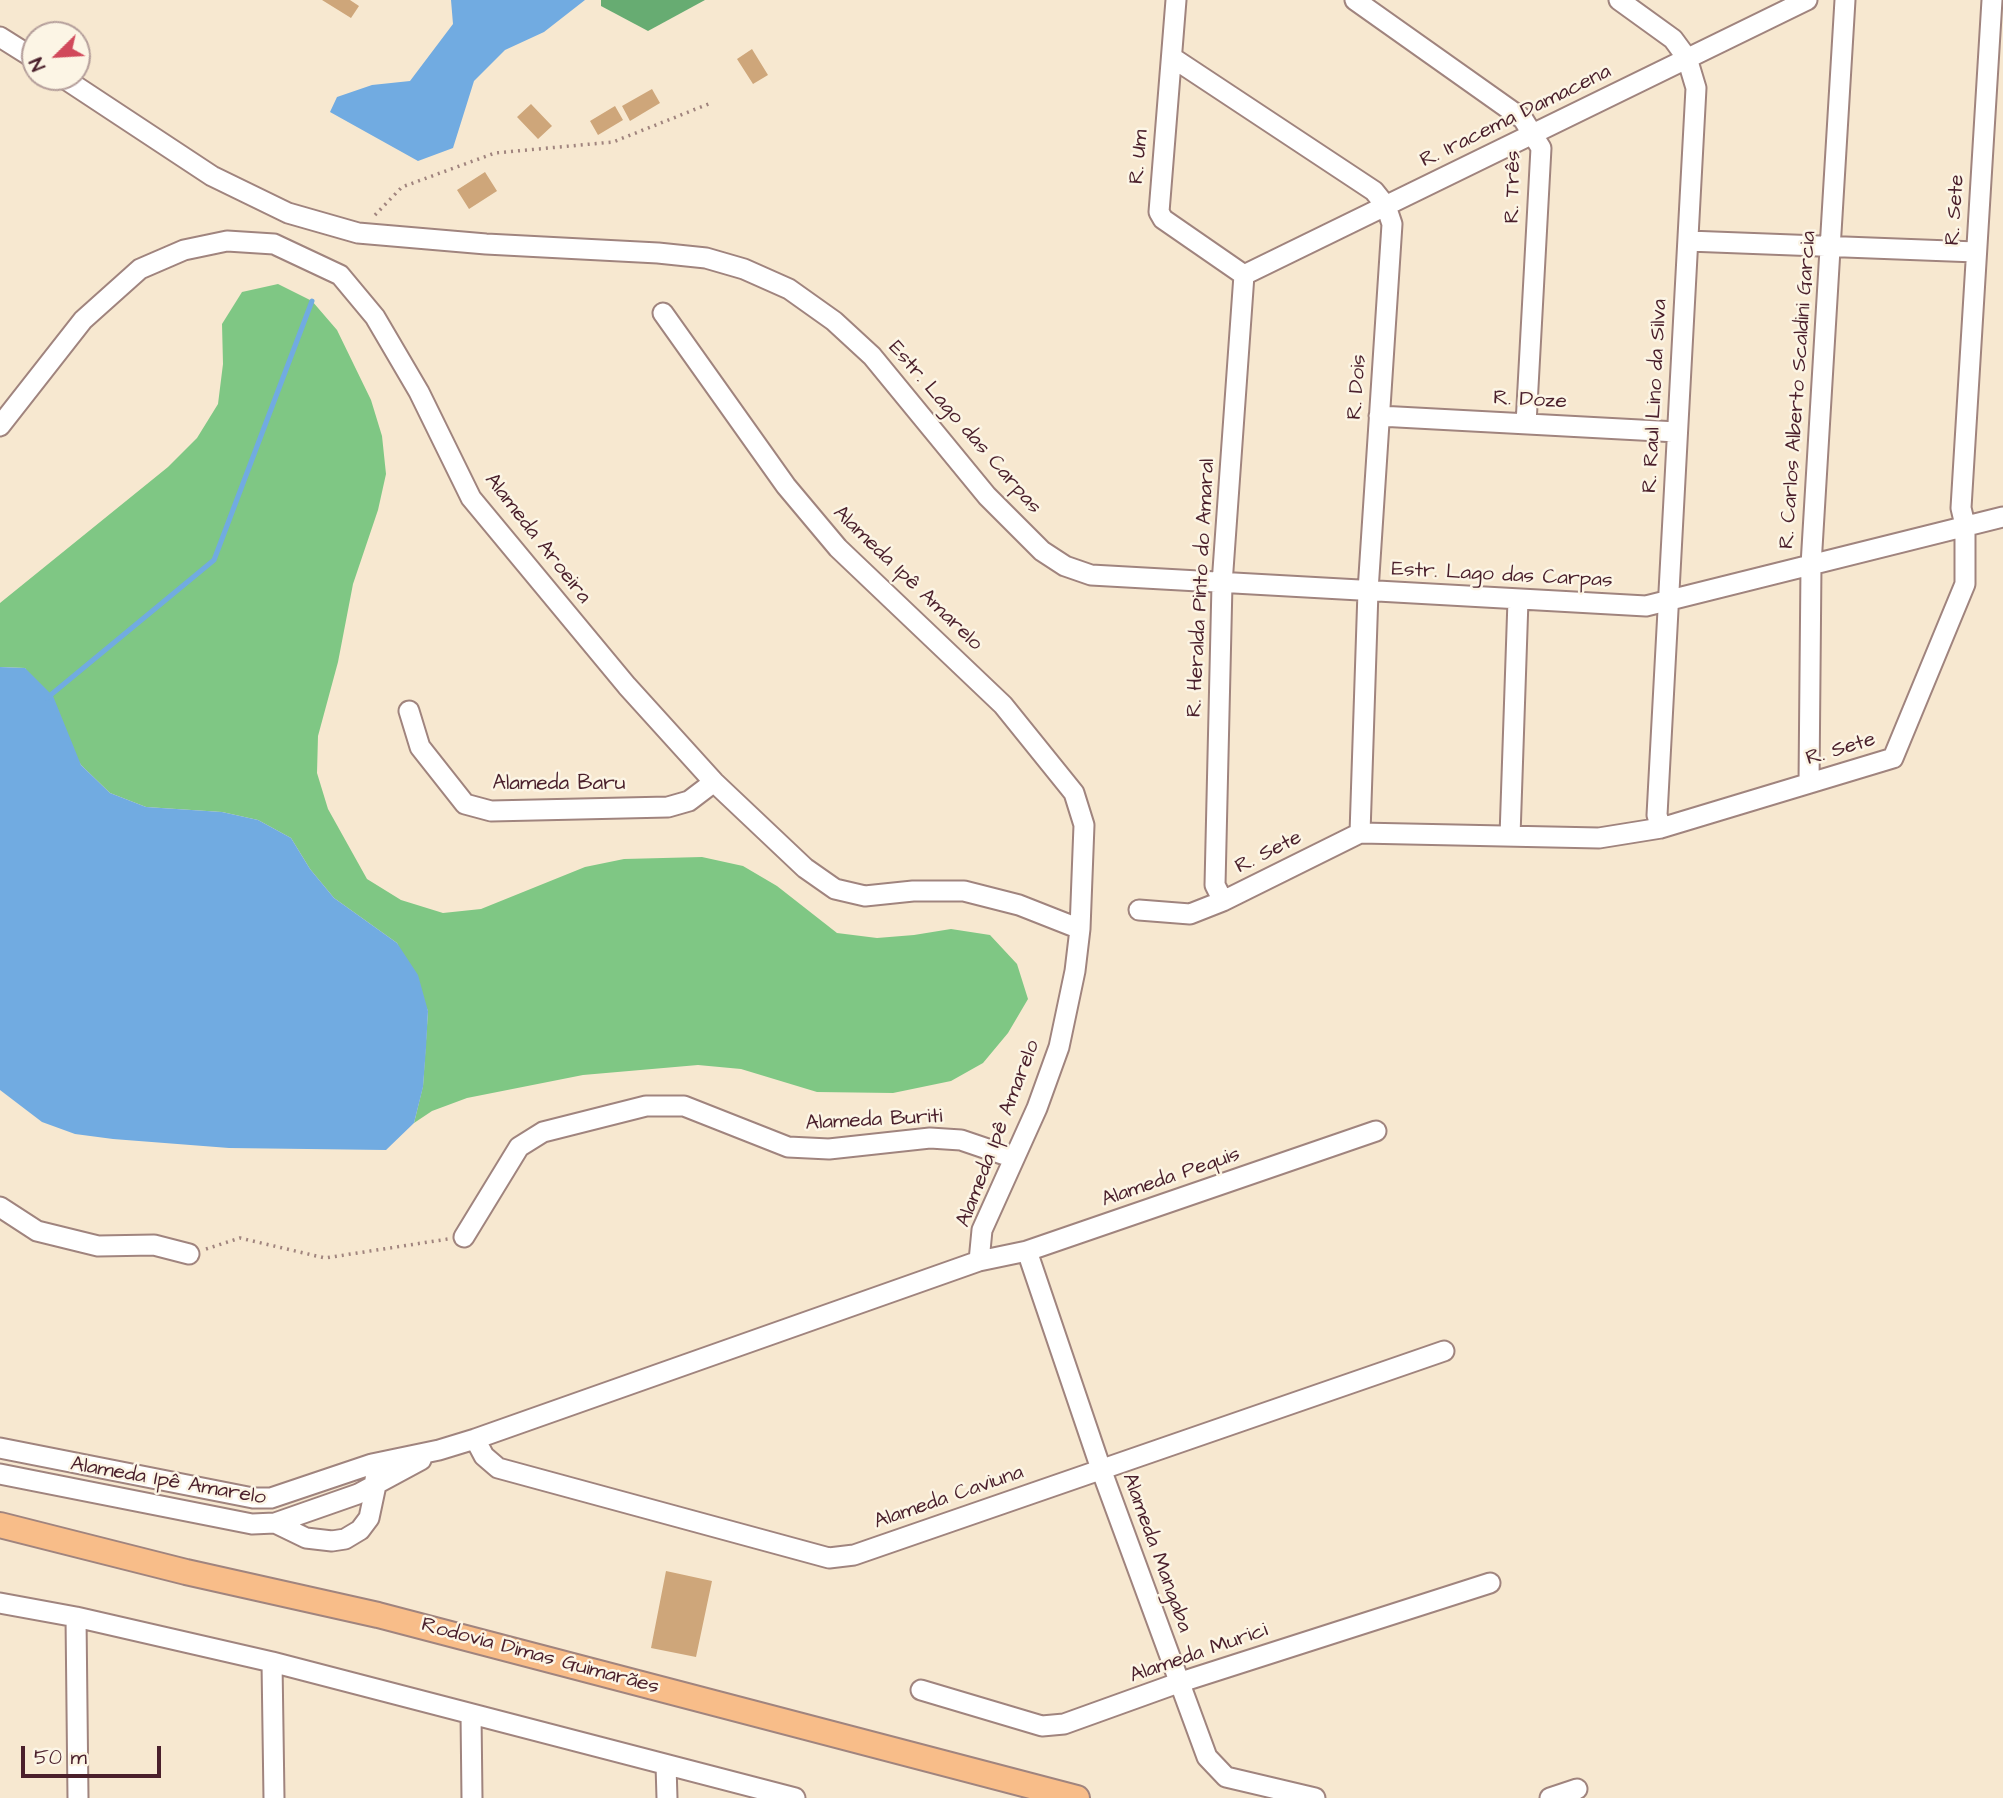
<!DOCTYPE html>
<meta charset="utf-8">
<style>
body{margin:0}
#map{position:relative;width:2003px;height:1798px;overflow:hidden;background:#f7e8d0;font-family:"Architects Daughter",sans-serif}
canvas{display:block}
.north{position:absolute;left:21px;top:21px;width:70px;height:70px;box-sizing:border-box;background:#fcf5e5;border:2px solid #b59f9b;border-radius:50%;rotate:246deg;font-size:19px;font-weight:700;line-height:28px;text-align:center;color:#4a1f2b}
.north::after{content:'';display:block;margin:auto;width:24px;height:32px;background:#d1495b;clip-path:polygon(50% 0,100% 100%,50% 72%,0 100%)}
.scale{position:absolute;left:21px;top:1746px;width:140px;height:32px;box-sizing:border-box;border:4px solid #4a1f2b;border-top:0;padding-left:9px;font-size:21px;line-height:24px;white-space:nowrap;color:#4a1f2b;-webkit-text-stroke:5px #fcf5e5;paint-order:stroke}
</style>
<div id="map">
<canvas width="2003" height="1798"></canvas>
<div class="north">N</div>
<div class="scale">50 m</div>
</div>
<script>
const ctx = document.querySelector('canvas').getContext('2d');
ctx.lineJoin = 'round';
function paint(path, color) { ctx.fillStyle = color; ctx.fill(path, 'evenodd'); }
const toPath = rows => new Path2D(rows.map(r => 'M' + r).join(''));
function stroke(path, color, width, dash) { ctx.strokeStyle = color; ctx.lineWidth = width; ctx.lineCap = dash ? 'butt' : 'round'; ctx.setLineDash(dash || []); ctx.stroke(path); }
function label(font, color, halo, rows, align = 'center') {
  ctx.font = font + ' "Architects Daughter",sans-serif'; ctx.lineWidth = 5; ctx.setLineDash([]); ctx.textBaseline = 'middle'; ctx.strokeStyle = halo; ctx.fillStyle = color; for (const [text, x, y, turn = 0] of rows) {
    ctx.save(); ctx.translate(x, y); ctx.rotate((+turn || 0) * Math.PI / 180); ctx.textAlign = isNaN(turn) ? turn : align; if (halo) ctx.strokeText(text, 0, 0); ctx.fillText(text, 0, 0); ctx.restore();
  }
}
paint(toPath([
 [278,284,312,301,337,330,371,400,382,436,386,474,378,510,353,584,338,662,318,736,317,773,328,809,367,879,401,900,443,913,481,909,585,867,624,859,702,857,743,866,777,886,837,933,877,938,914,935,951,929,990,935,1017,964,1028,999,1008,1033,983,1063,951,1081,893,1093,817,1092,741,1069,698,1065,583,1075,467,1098,432,1111,414,1123,423,1086,428,1011,397,943,334,898,310,869,291,838,258,820,222,812,146,807,110,793,81,765,25,668,0,667,0,603,168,467,197,438,218,404,223,364,222,324,242,292]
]), '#7fc784');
paint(toPath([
 [601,0,705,0,648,31,601,6]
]), '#67ac72');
paint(toPath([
 [451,0,585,0,544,32,505,50,474,81,453,148,418,161,330,112,337,97,372,85,410,81,453,24],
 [0,667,25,668,53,696,81,765,110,793,146,807,222,812,258,820,291,838,310,869,334,898,397,943,418,975,428,1011,426,1048,423,1087,414,1123,386,1150,229,1148,113,1139,75,1134,42,1122,0,1090]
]), '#71abe1');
stroke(toPath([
 [47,698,214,560,312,301]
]), '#71abe1', 5);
paint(toPath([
 [322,0,350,0,359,6,351,18],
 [752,49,768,75,753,84,737,59],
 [652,89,660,103,630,121,622,106],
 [531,104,552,126,538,139,517,117],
 [615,106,623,120,598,135,590,121],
 [485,172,497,191,469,209,457,190],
 [666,1571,712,1581,696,1657,651,1648]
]), '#cea67a');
const minor = toPath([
 [1176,0,1159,212,1163,219,1244,275],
 [1355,0,1523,119,1541,148,1526,424],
 [1619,0,1673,39,1687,58,1696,88,1657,815,1661,828],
 [0,37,35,59],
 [1173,58,1374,191,1386,206,1392,224,1368,591,1360,833],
 [62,77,212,176,288,213,358,233,486,244,658,253,706,258,744,269,789,289,834,321,872,356,987,496,1042,551,1065,566,1091,575,1646,606,2003,517],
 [1688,241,1976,252],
 [1244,275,1807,0],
 [663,313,786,486,838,548,1003,705,1074,793,1084,825,1080,929,1075,971,1059,1047,1037,1108,982,1230,979,1261],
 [1379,416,1677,432],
 [0,426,83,320,140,269,184,250,227,241,274,244,340,275,375,317,419,392,471,498,627,686,714,782,805,868,835,889,865,896,913,891,964,891,1019,905,1080,929],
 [409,711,420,747,465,804,491,811,668,807,689,801,714,782],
 [1809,783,1811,565,1845,0],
 [1510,836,1518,600],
 [1223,901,1215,885,1222,584,1244,275],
 [1139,910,1190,914,1223,901,1360,833,1599,838,1661,828,1893,758,1965,584,1965,525,1961,508,1992,0],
 [0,1207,37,1231,98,1246,154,1245,189,1254],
 [464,1237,519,1147,543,1132,646,1106,684,1106,788,1147,829,1149,930,1138,961,1140,1014,1158],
 [1027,1251,1101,1469,1207,1757,1226,1777,1315,1798],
 [475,1439,484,1456,498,1468,829,1558,854,1555,1444,1351],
 [0,1448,253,1498,271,1498,372,1464,439,1450,475,1439,979,1261,1027,1251,1376,1131],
 [0,1474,252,1524,275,1523,358,1494,421,1460],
 [275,1523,306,1538,332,1541,345,1539,360,1530,369,1518,376,1485,375,1479],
 [0,1603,76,1617,272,1662,795,1798],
 [76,1617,78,1798],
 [272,1662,274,1798],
 [921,1690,1042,1726,1064,1724,1178,1683,1490,1583],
 [471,1714,472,1798],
 [666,1765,667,1798],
 [1550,1798,1577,1789]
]);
const major = toPath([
 [0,1525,186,1572,378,1615,1077,1798]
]);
stroke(minor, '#a0847e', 23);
stroke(major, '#a0847e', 28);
stroke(toPath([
 [375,215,402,187,495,153,613,142,711,103],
 [206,1249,240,1238,325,1258,448,1239]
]), '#a0847e', 3.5, [2, 5]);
stroke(minor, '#fff', 19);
stroke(major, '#f8bd89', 24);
label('21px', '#4a1f2b', '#fcf5e5', [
 ["R. Iracema Damacena",1516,117,-26],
 ["R. Um",1140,157,-85],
 ["R. Três",1514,187,-89],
 ["R. Sete",1956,210,-86],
 ["R. Dois",1358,387,-86],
 ["R. Carlos Alberto Scaldini Garcia",1799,390,-86],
 ["R. Raul Lino da Silva",1656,396,-87],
 ["R. Doze",1530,401,3],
 ["Estr. Lago das Carpas",964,428,49],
 ["Alameda Aroeira",537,539,52],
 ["Estr. Lago das Carpas",1502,576,3],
 ["Alameda Ipê Amarelo",907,579,44],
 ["R. Heralda Pinto do Amaral",1202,588,-87],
 ["R. Sete",1841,750,-17],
 ["Alameda Baru",559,785],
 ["R. Sete",1269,853,-27],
 ["Alameda Buriti",874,1121,-3],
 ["Alameda Ipê Amarelo",999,1134,-69],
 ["Alameda Pequis",1171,1178,-19],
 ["Alameda Ipê Amarelo",168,1482,10],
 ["Alameda Caviuna",949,1498,-19],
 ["Alameda Mangaba",1156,1553,70],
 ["Alameda Murici",1199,1654,-19],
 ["Rodovia Dimas Guimarães",540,1657,15]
]);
</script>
